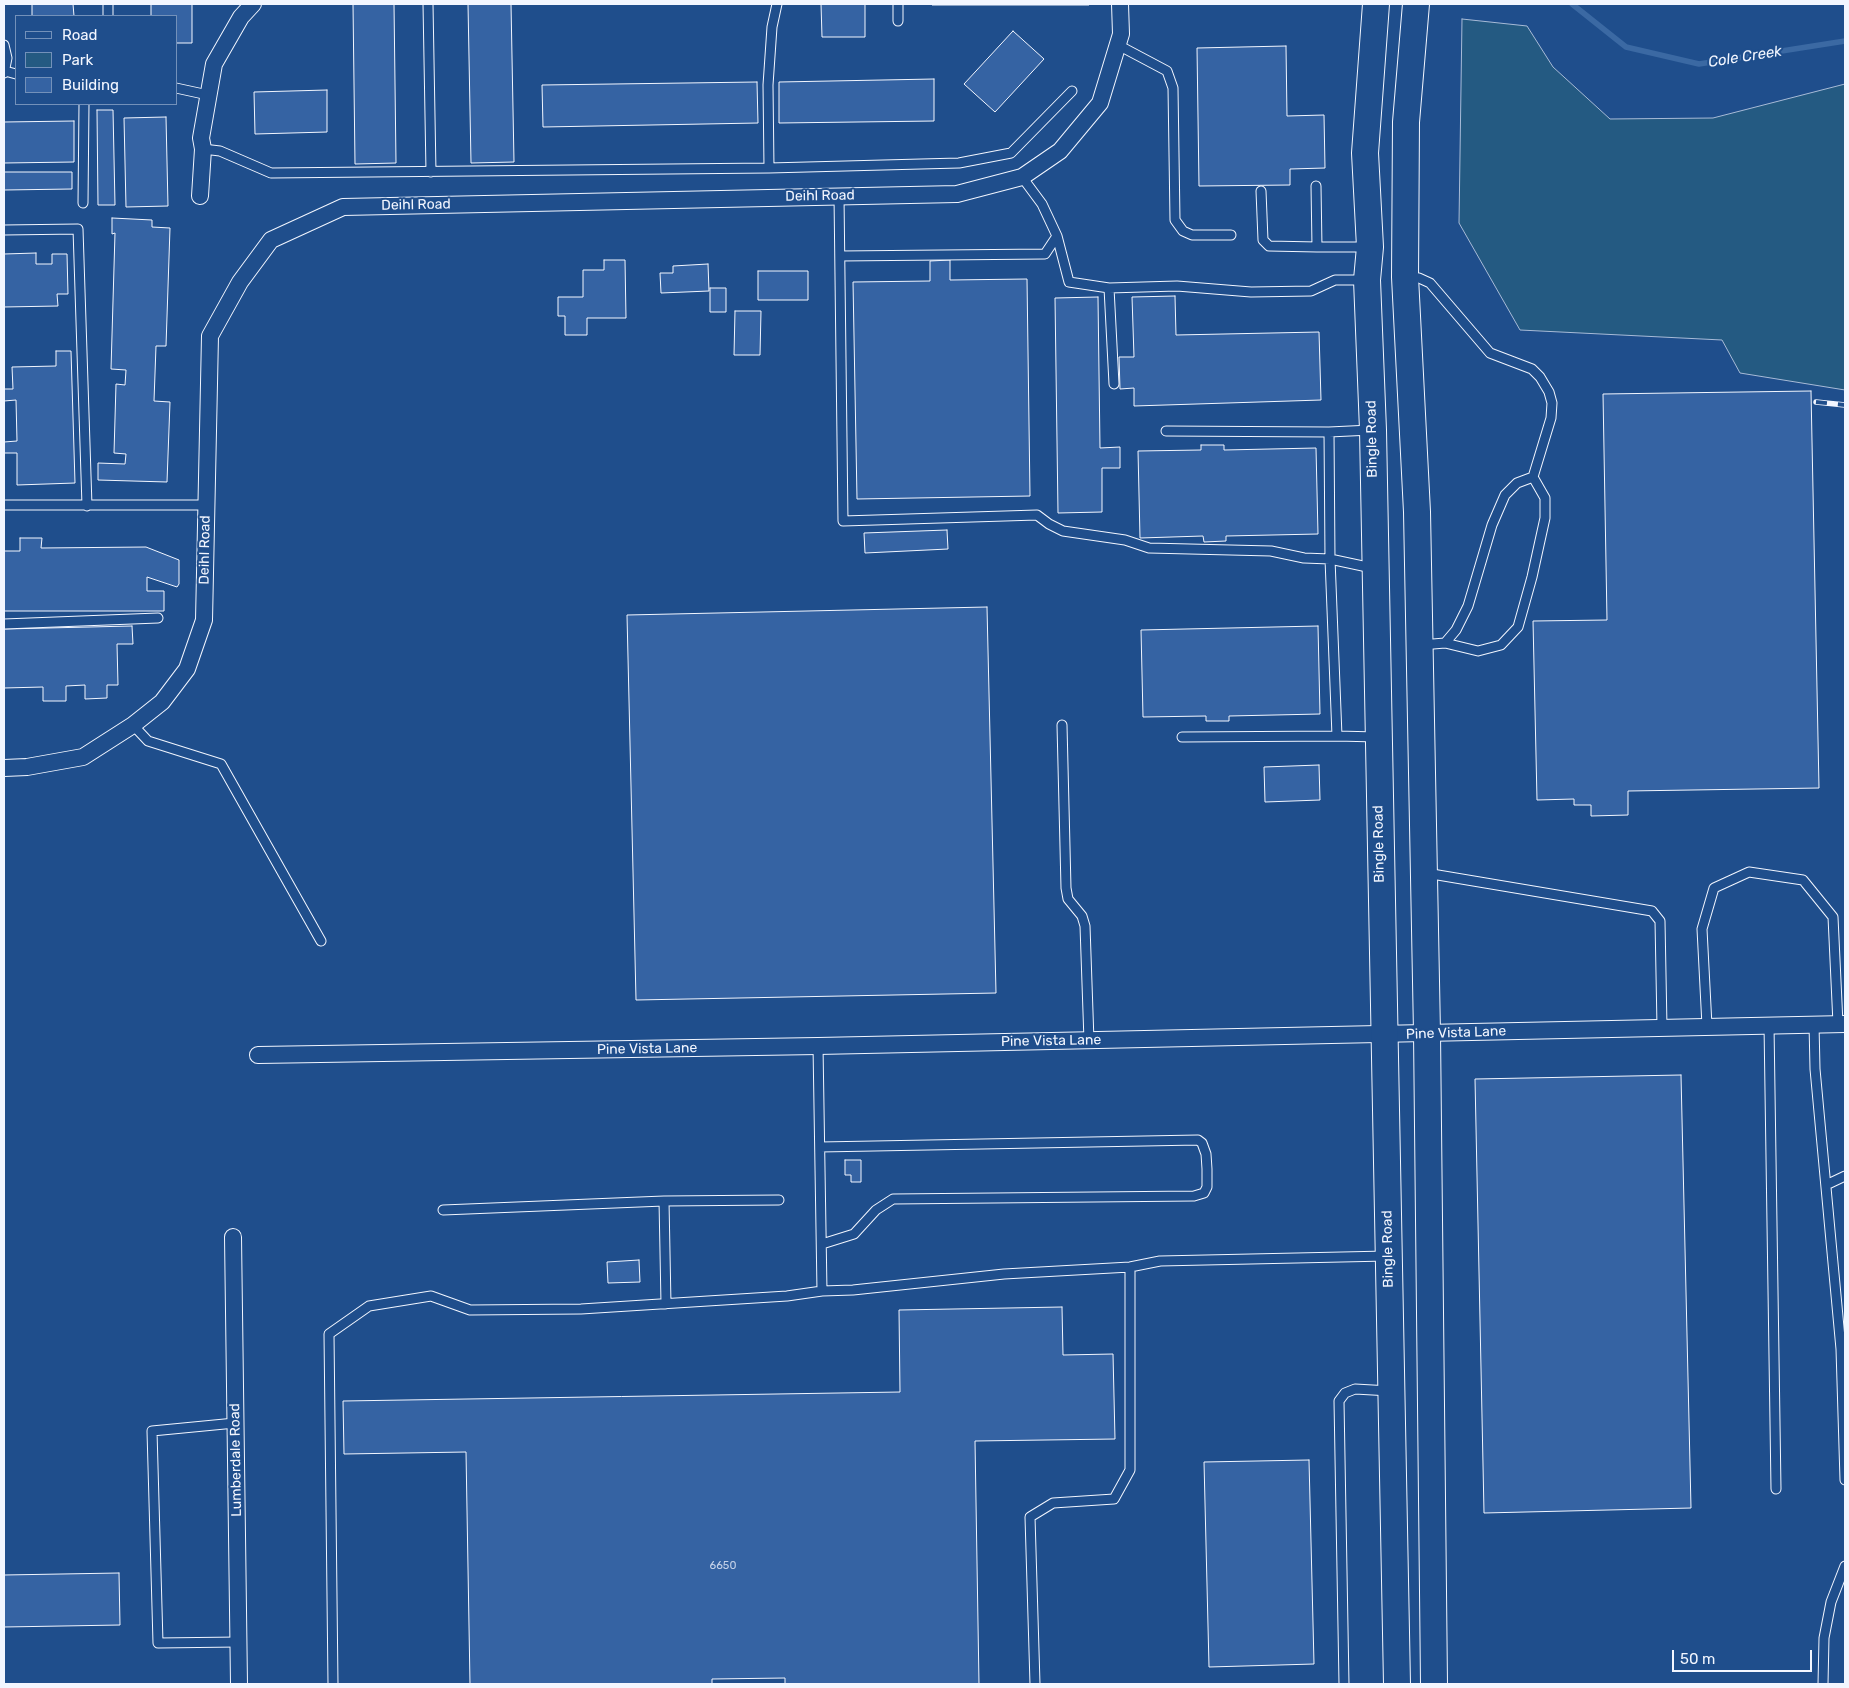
<!DOCTYPE html>
<style>
body{margin:0}
#map{position:relative;width:1849px;height:1688px;overflow:hidden;background:#1f4e8c;font-family:Rubik,sans-serif}
canvas{display:block}
.frame{position:absolute;inset:0;border:5px solid #f2f6ff;pointer-events:none}
.legend{position:absolute;left:15px;top:15px;width:162px;height:90px;box-sizing:border-box;background:#1f4e8c;border:1px solid #7391ba;margin:0;padding:6px 9px;list-style:none;font-size:15px;color:#f2f6ff}
.legend li{display:flex;align-items:center;gap:10px;height:25px}
.legend b{width:25px;border:1px solid #7391ba}
.scale{position:absolute;left:1672px;top:1650px;width:140px;height:22px;box-sizing:border-box;border:2px solid #f2f6ff;border-top:0;padding-left:6px;font-size:15px;line-height:18px;white-space:nowrap;color:#f2f6ff;-webkit-text-stroke:4px #1f4e8c;paint-order:stroke}
</style>
<div id="map">
<canvas width="1849" height="1688"></canvas>
<div class="frame"></div>
<ul class="legend">
<li><b style="height:6px;background:#1f4e8c"></b>Road</li>
<li><b style="height:14px;background:#245a82"></b>Park</li>
<li><b style="height:14px;background:#3563a3"></b>Building</li>
</ul>
<div class="scale">50 m</div>
</div>
<script>
const ctx = document.querySelector('canvas').getContext('2d');
ctx.lineJoin = 'round';
function paint(path, color) { ctx.fillStyle = color; ctx.fill(path, 'evenodd'); }
const toPath = rows => new Path2D(rows.map(r => 'M' + r).join(''));
function stroke(path, color, width, dash) { ctx.strokeStyle = color; ctx.lineWidth = width; ctx.lineCap = dash ? 'butt' : 'round'; ctx.setLineDash(dash || []); ctx.stroke(path); }
function label(font, color, halo, rows, align = 'center') {
  ctx.font = font + ' Rubik,sans-serif'; ctx.lineWidth = 4; ctx.setLineDash([]); ctx.textBaseline = 'middle'; ctx.strokeStyle = halo; ctx.fillStyle = color; for (const [text, x, y, turn = 0] of rows) {
    ctx.save(); ctx.translate(x, y); ctx.rotate((+turn || 0) * Math.PI / 180); ctx.textAlign = isNaN(turn) ? turn : align; if (halo) ctx.strokeText(text, 0, 0); ctx.fillText(text, 0, 0); ctx.restore();
  }
}
const green = toPath([
 [1462,19,1527,26,1553,67,1610,119,1713,118,1845,84,1845,390,1740,373,1722,340,1520,330,1459,223,1462,19]
]);
paint(green, '#245a82');
stroke(green, '#a8bbd7', 1);
stroke(toPath([
 [1572,4,1626,47,1699,64,1845,41]
]), '#3b69a3', 5.5);
const building = toPath([
 [32,4,73,4,74,16,32,16,32,4],
 [151,4,192,4,192,43,176,43,176,16,151,16,151,4],
 [353,4,394,4,396,163,355,164,353,4],
 [468,4,511,4,514,162,471,163,468,4],
 [821,4,865,4,865,37,822,37,821,4],
 [932,4,1089,4,1089,5,932,5,932,4],
 [1013,31,1044,59,995,112,964,84,1013,31],
 [1286,46,1287,116,1324,115,1325,168,1290,169,1290,185,1199,186,1197,48,1286,46],
 [934,79,934,121,779,123,779,82,934,79],
 [757,82,758,123,543,127,542,85,757,82],
 [327,90,327,132,255,134,254,92,327,90],
 [97,110,113,110,115,205,98,205,97,110],
 [166,117,168,206,126,207,124,118,166,117],
 [74,121,74,162,4,163,4,122,74,121],
 [4,172,72,172,72,189,4,190,4,172],
 [112,218,152,220,152,227,170,228,166,346,156,346,154,401,170,402,167,482,98,480,98,463,125,464,126,454,114,453,116,384,125,385,126,370,111,369,115,233,112,234,112,218],
 [36,253,36,264,52,264,52,254,67,254,68,294,57,294,58,306,4,307,4,254,36,253],
 [604,260,625,260,626,318,587,318,587,335,565,335,565,316,558,316,558,297,583,297,583,270,604,270,604,260],
 [950,260,950,280,1027,279,1030,496,857,499,853,282,930,281,930,261,950,260],
 [708,264,709,291,661,293,660,273,673,273,673,266,708,264],
 [758,271,808,271,808,300,758,300,758,271],
 [710,288,726,288,726,312,710,312,710,288],
 [1175,296,1176,335,1319,332,1321,400,1134,406,1134,388,1120,389,1119,357,1134,357,1132,297,1175,296],
 [1098,297,1100,448,1120,447,1120,468,1102,468,1102,512,1058,513,1055,298,1098,297],
 [735,311,761,311,760,355,734,355,735,311],
 [56,351,71,351,75,483,17,485,17,453,4,453,4,442,17,441,16,400,4,401,4,389,13,389,12,367,56,366,56,351],
 [1811,391,1819,788,1628,791,1628,815,1591,816,1591,805,1574,805,1574,799,1537,800,1533,621,1607,620,1603,394,1811,391],
 [1201,445,1224,445,1224,450,1316,448,1318,534,1226,536,1226,541,1204,542,1203,536,1140,538,1138,451,1201,450,1201,445],
 [947,530,948,549,865,553,864,533,947,530],
 [20,538,42,538,41,548,146,547,179,560,179,584,177,587,147,577,147,591,164,591,164,611,4,611,4,551,20,551,20,538],
 [987,607,996,993,636,1000,627,615,987,607],
 [132,626,133,644,117,644,118,685,107,685,107,698,85,699,85,685,66,686,66,701,43,701,43,687,4,688,4,629,132,626],
 [1318,626,1320,714,1229,716,1229,721,1206,721,1206,716,1143,717,1141,630,1318,626],
 [1319,765,1320,800,1265,802,1264,767,1319,765],
 [1681,1075,1691,1508,1484,1513,1475,1079,1681,1075],
 [845,1160,861,1160,861,1182,851,1182,851,1175,845,1175,845,1160],
 [639,1260,640,1282,608,1283,607,1262,639,1260],
 [1062,1307,1063,1355,1113,1354,1115,1439,975,1441,979,1684,785,1684,785,1678,712,1679,712,1684,470,1684,466,1452,344,1454,343,1401,900,1392,899,1310,1062,1307],
 [1309,1460,1314,1664,1209,1667,1204,1462,1309,1460],
 [119,1573,120,1625,4,1627,4,1575,119,1573]
]);
paint(building, '#3563a3');
stroke(building, '#f2f6ff', 1);
const lane = toPath([
 [108,4,108,16],
 [428,4,431,172],
 [777,4,772,27,768,85,769,168,959,163,1011,153,1072,91],
 [898,4,898,21],
 [4,45,7,58,4,73],
 [1118,45,1167,71,1173,88,1175,220,1183,231,1192,235,1231,235],
 [5,71,16,74],
 [176,88,208,95],
 [203,149,220,151,271,173,769,168],
 [1022,177,1042,204,1057,236,1069,282,1109,288,1177,286,1251,292,1311,291,1335,280,1364,280],
 [1316,186,1317,247,1368,247],
 [1261,191,1263,240,1269,246,1317,247],
 [839,196,843,521,1037,515,1049,524,1063,531,1125,540,1149,548,1271,551,1304,558,1330,559,1372,568],
 [83,203,84,104],
 [4,230,78,229,87,506],
 [840,256,1045,254,1057,236],
 [1408,277,1419,278,1430,283,1490,353,1532,369,1540,377,1549,392,1552,403,1551,418,1533,477,1517,483,1505,495,1492,525,1468,606,1456,630,1445,643,1421,645],
 [1109,288,1114,384],
 [1166,431,1329,432,1330,559,1337,736,1182,737],
 [1329,432,1371,430],
 [4,505,206,505],
 [4,624,158,618],
 [1445,643,1478,651,1501,645,1518,627,1532,577,1545,518,1545,498,1533,477],
 [133,725,148,741,221,764,321,941],
 [1062,725,1066,888,1068,899,1082,916,1085,926,1089,1041],
 [1337,736,1377,737],
 [1426,873,1652,911,1660,921,1662,1027],
 [1814,1024,1815,1069,1841,1349,1845,1480],
 [1769,1025,1776,1489],
 [1707,1026,1702,929,1714,888,1749,872,1803,880,1833,917,1838,1024],
 [818,1046,822,1291,853,1290,1004,1274,1130,1267,1160,1261,1387,1256],
 [820,1147,1198,1140,1202,1143,1206,1154,1207,1169,1207,1187,1204,1193,1194,1196,893,1199,876,1210,854,1234,822,1244],
 [1826,1185,1845,1176],
 [664,1201,779,1200],
 [443,1210,664,1201,666,1304],
 [235,1423,152,1431,158,1643,238,1642],
 [333,1684,329,1334,369,1306,431,1296,470,1310,581,1309,787,1296,822,1291],
 [1035,1684,1030,1517,1053,1503,1114,1499,1130,1470,1130,1267],
 [1344,1684,1339,1401,1345,1393,1355,1389,1390,1391],
 [1823,1684,1824,1638,1831,1602,1845,1566]
]);
const street = toPath([
 [200,196,203,149,201,138,214,64,241,17,253,4],
 [4,768,27,767,83,757,133,725,162,702,187,669,204,620,210,336,240,282,271,240,343,207,957,194,1022,177,1060,151,1100,103,1121,34,1120,4],
 [258,1055,818,1046,1845,1024],
 [233,1237,239,1684]
]);
const primary = toPath([
 [1376,4,1365,153,1370,247,1367,280,1373,430,1397,1684],
 [1416,4,1406,122,1405,277,1417,512,1427,1033,1434,1684]
]);
stroke(lane, '#f2f6ff', 11);
stroke(street, '#f2f6ff', 18);
stroke(primary, '#f2f6ff', 28);
stroke(lane, '#1f4e8c', 9);
stroke(street, '#1f4e8c', 16);
stroke(primary, '#1f4e8c', 26);
const rail = toPath([
 [1816,402,1845,405]
]);
stroke(rail, '#f2f6ff', 5.5);
stroke(rail, '#1f4e8c', 4, [11]);
label('11px', '#c3d1e8', null, [
 ["6650",723,1566]
]);
label('14px', '#f2f6ff', '#1f4e8c', [
 ["Deihl Road",820,196,-1],
 ["Deihl Road",416,205,-1],
 ["Bingle Road",1372,439,-91],
 ["Deihl Road",205,550,-89],
 ["Bingle Road",1379,844,-91],
 ["Pine Vista Lane",1456,1033,-2],
 ["Pine Vista Lane",1051,1041,-1],
 ["Pine Vista Lane",647,1049,-1],
 ["Bingle Road",1388,1249,-91],
 ["Lumberdale Road",236,1460,-91]
]);
label('italic 15px', '#f2f6ff', '#1f4e8c', [
 ["Cole Creek",1745,57,-9]
]);
</script>
